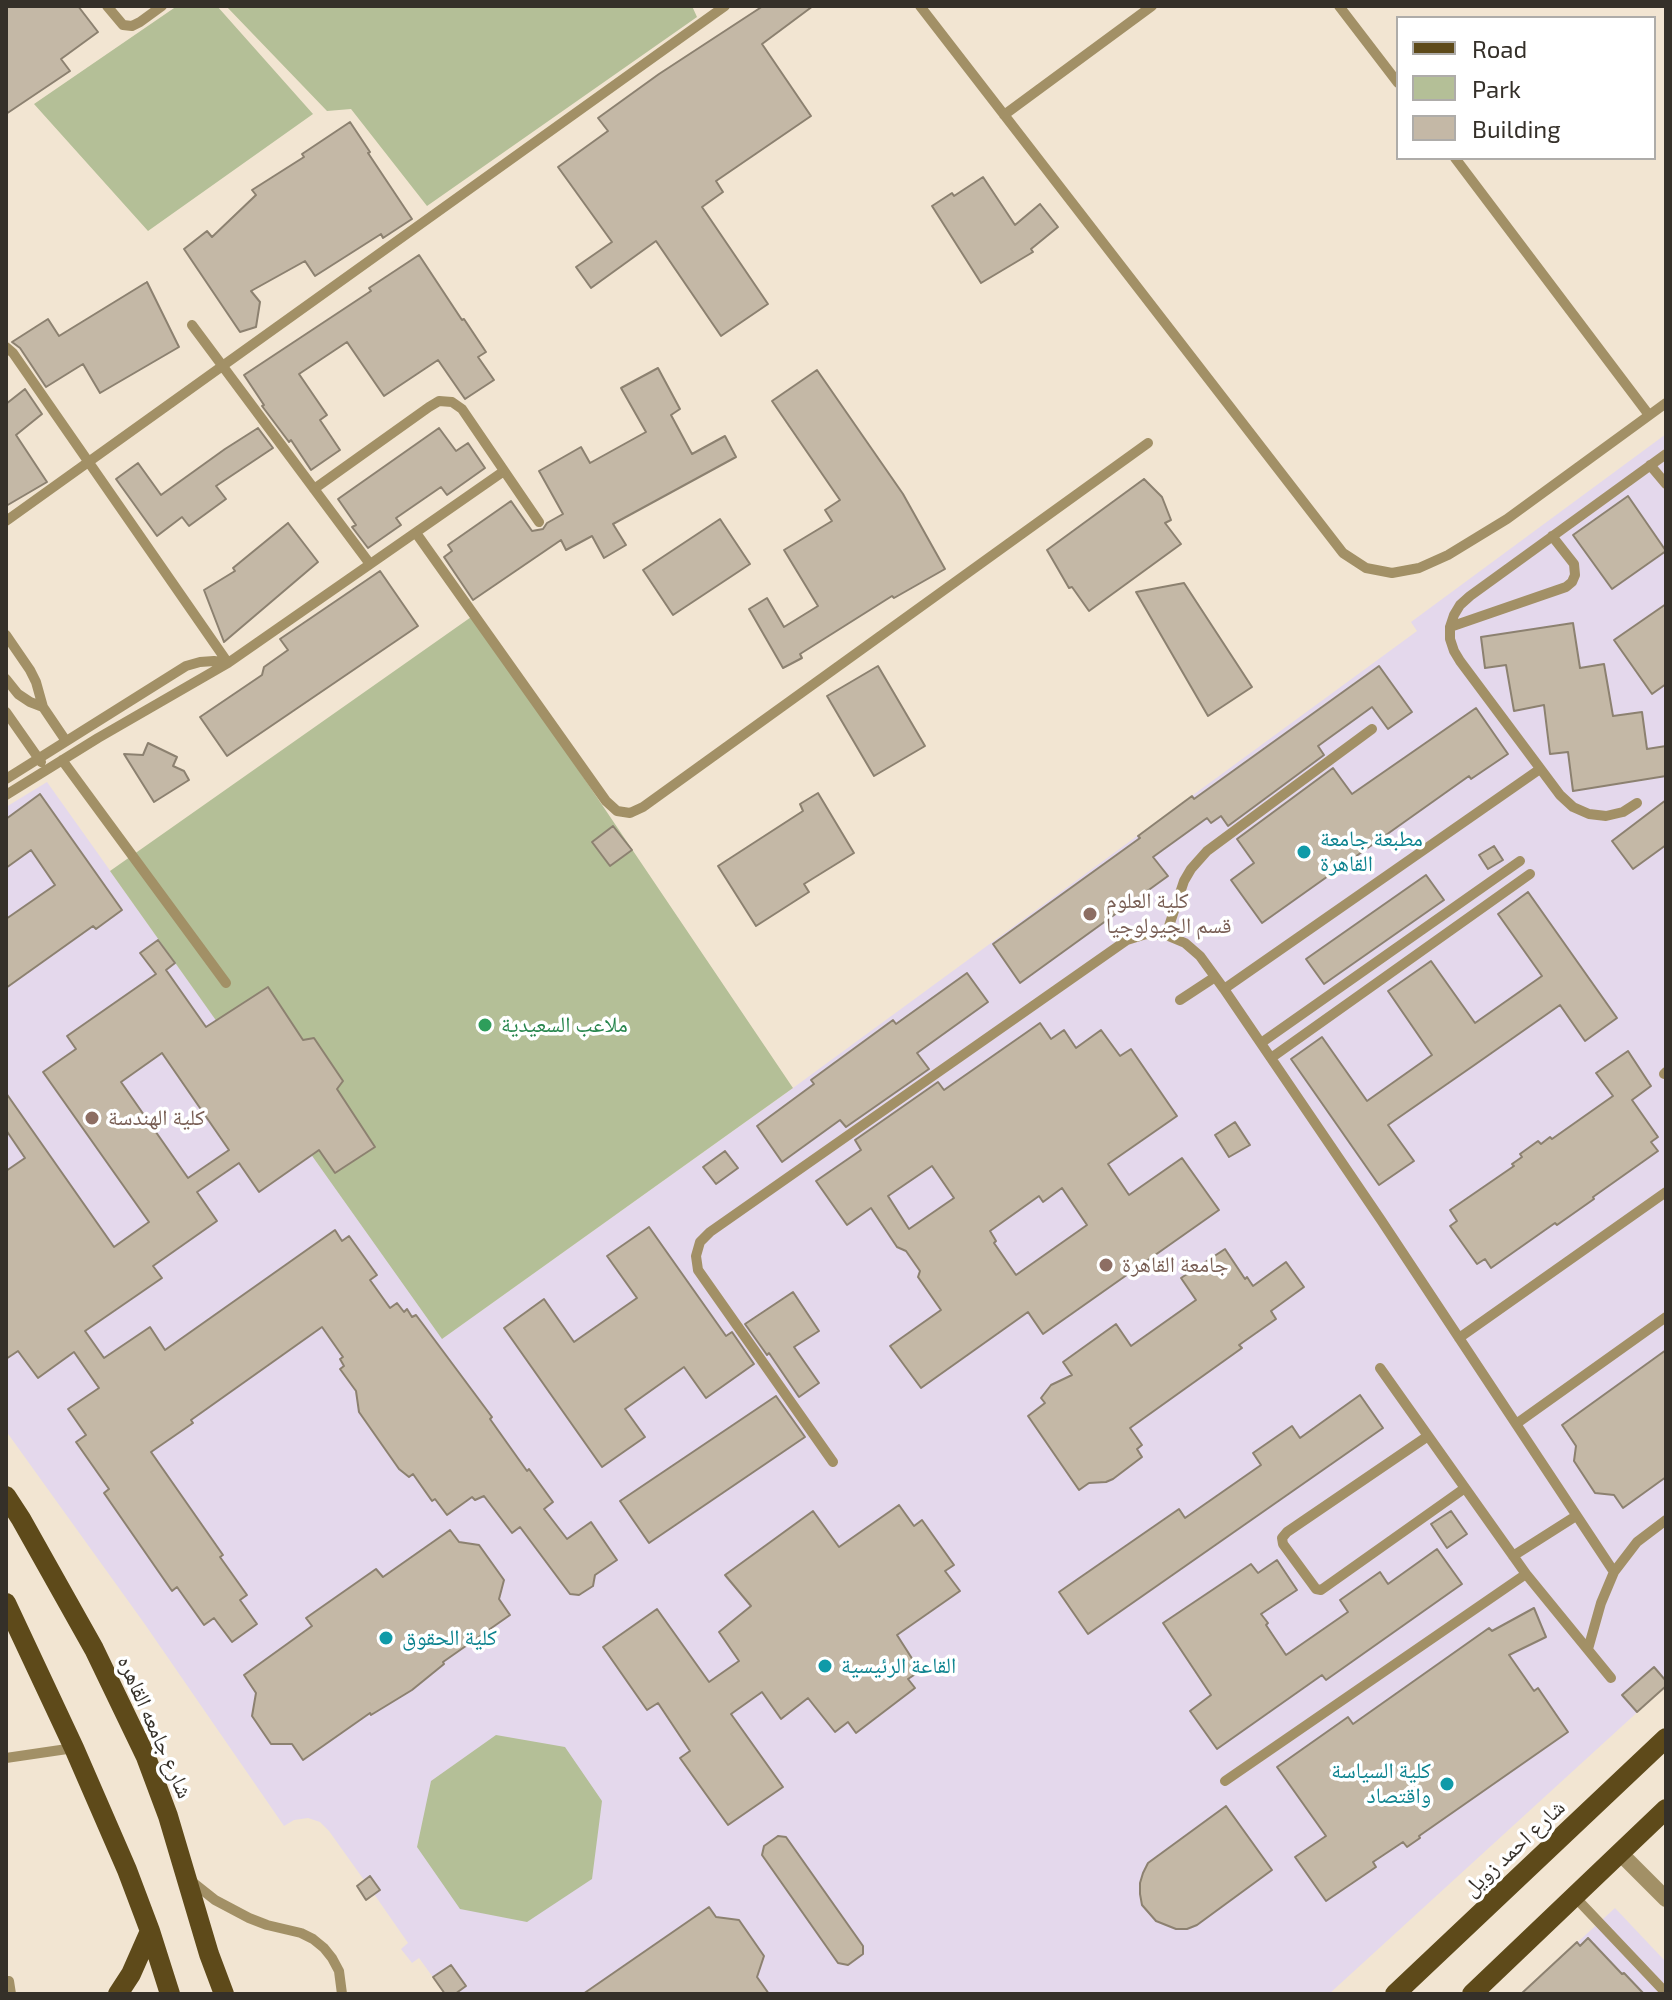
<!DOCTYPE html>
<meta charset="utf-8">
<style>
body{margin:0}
#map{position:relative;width:1672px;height:2000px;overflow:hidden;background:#f2e5d2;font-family:"Exo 2",sans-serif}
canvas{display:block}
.frame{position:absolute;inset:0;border:8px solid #353029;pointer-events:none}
.legend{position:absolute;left:1396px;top:16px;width:260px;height:144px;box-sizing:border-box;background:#fff;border:2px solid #aeaca9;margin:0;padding:10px 14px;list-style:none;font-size:24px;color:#353029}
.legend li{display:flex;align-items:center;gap:16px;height:40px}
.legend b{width:40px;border:2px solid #aeaca9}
</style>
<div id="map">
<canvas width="1672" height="2000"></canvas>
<div class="frame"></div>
<ul class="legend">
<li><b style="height:10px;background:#5e4a1a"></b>Road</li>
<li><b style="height:22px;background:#b4bf97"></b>Park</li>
<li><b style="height:22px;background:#c4b8a6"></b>Building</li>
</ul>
</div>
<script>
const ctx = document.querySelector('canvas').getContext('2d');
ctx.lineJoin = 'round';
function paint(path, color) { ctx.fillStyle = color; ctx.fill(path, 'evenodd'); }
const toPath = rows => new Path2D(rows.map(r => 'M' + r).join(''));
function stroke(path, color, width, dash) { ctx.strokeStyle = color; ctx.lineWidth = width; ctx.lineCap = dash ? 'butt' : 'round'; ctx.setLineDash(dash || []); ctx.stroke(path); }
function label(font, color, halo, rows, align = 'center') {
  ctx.font = font + ' "Exo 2","Noto Naskh Arabic",sans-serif'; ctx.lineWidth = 7; ctx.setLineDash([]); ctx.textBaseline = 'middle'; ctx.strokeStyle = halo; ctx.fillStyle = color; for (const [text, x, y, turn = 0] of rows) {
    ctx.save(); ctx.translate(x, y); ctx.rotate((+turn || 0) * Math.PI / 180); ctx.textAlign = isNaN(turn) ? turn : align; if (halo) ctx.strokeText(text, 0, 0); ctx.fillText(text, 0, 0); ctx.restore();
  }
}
paint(toPath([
 [1666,434,1666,1686,1329,1994,445,1994,419,1958,412,1963,401,1949,408,1943,374,1894,366,1900,357,1886,364,1880,329,1831,320,1822,308,1818,294,1820,284,1826,144,1623,6,1431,6,807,47,782,443,1338,793,1088,1417,631,1411,622],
 [1615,1908,1666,1962,1666,1994,1521,1994]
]), '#e4d8ec');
paint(toPath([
 [177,6,217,6,313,114,148,231,34,104],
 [226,6,692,6,697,17,427,206,351,109,327,111],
 [474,615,793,1088,442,1339,110,871],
 [496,1735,565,1747,602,1801,592,1879,527,1922,460,1909,417,1847,431,1781]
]), '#b4bf97');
const building = toPath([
 [6,6,78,6,98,32,61,59,70,71,6,114,6,6],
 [763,6,813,6,762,44,811,116,716,181,723,192,702,207,768,304,721,336,656,241,591,288,576,267,612,242,558,167,608,131,598,118,659,74,763,6],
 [350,122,370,152,368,153,412,219,383,238,381,234,315,276,305,261,251,291,260,302,256,327,240,332,184,249,207,231,212,237,256,195,252,190,304,157,302,154,350,122],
 [983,177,1015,225,1040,204,1058,227,1031,249,1033,252,981,283,932,206,952,193,954,196,983,177],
 [419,255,462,320,464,319,486,352,478,357,494,380,465,399,438,360,384,396,347,342,299,374,327,415,320,420,340,450,311,470,291,440,289,442,262,406,264,405,244,375,371,291,369,288,419,255],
 [147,282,179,347,100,393,83,364,46,387,20,348,12,342,48,319,59,336,147,282],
 [658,368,680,409,671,415,692,454,725,436,736,457,613,524,626,545,604,558,592,536,566,550,561,540,473,600,444,557,452,551,448,545,511,501,532,531,543,529,547,523,563,514,539,471,581,447,590,463,646,432,621,388,658,368],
 [817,370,903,494,945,569,894,598,892,596,800,654,802,658,783,668,749,609,767,598,784,627,818,606,784,550,832,521,825,510,840,500,772,401,817,370],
 [25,389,42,414,16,435,47,482,6,506,6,404,25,389],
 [258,428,273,448,216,486,226,499,189,526,182,517,157,536,116,479,138,463,161,495,225,449,258,428],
 [439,428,456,451,468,443,485,468,447,495,441,487,396,518,401,525,368,548,352,527,356,525,338,499,439,428],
 [1144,479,1162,497,1171,520,1165,523,1181,544,1089,611,1072,587,1069,588,1047,550,1144,479],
 [1628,496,1666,551,1612,589,1573,535,1628,496],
 [720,519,750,564,673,615,643,570,720,519],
 [288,523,318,562,224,642,204,590,235,571,233,568,288,523],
 [380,571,418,626,227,756,200,717,262,675,264,667,288,650,280,639,380,571],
 [1184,583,1252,687,1208,716,1136,592,1184,583],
 [1666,604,1666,684,1652,694,1614,640,1666,604],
 [1573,623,1580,668,1604,664,1613,716,1642,712,1647,749,1666,746,1666,776,1573,791,1568,752,1550,754,1544,705,1514,711,1506,665,1485,668,1481,637,1573,623],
 [878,666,925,746,874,776,827,696,878,666],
 [1379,666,1412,712,1388,729,1372,707,1318,746,1324,755,1228,826,1221,816,1211,823,1207,818,1153,857,1168,876,1020,983,993,944,1140,838,1138,836,1192,796,1194,799,1379,666],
 [1476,708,1508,754,1471,779,1469,776,1262,923,1231,880,1254,863,1237,839,1333,768,1352,794,1476,708],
 [148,743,177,757,173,766,184,771,189,780,154,802,124,754,143,755,148,743],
 [818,793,854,853,804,884,809,892,756,926,718,866,803,811,800,804,818,793],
 [40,794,122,910,96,929,93,926,6,988,6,919,55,885,31,850,6,868,6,819,40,794],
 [1666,800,1666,845,1633,869,1612,841,1666,800],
 [613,826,632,850,610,866,592,842,613,826],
 [1494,846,1503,860,1488,869,1479,855,1494,846],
 [1426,875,1444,900,1324,984,1306,959,1426,875],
 [1528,892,1617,1018,1585,1041,1560,1005,1473,1066,1388,1125,1414,1161,1379,1185,1291,1059,1322,1037,1367,1101,1432,1055,1388,991,1431,961,1475,1023,1542,976,1498,914,1528,892],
 [158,940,175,963,166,970,206,1027,268,987,303,1040,314,1038,343,1081,337,1089,375,1147,335,1173,319,1150,259,1192,239,1163,197,1192,217,1221,153,1266,162,1278,85,1331,104,1358,150,1327,165,1350,335,1230,342,1241,349,1236,377,1275,370,1280,390,1308,397,1303,404,1312,407,1309,412,1317,416,1315,492,1417,490,1419,527,1471,529,1469,553,1502,544,1509,567,1539,591,1522,617,1560,595,1575,593,1586,579,1595,570,1594,520,1527,512,1533,484,1496,475,1500,472,1497,447,1515,435,1499,432,1501,413,1474,409,1477,399,1469,359,1412,356,1391,340,1369,344,1366,340,1359,343,1357,322,1327,191,1420,193,1423,151,1452,223,1555,220,1557,247,1595,240,1600,257,1624,232,1642,214,1618,204,1625,177,1587,172,1591,104,1493,109,1489,76,1442,86,1435,68,1409,99,1388,74,1352,38,1378,18,1351,6,1359,6,1171,25,1158,6,1130,6,1093,114,1247,149,1222,43,1072,76,1049,67,1036,156,974,140,953,158,940],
 [162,1053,229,1150,188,1178,121,1082,162,1053],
 [967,973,988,1002,917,1053,929,1069,846,1127,840,1120,782,1162,757,1126,814,1084,811,1080,893,1020,896,1024,967,973],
 [1040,1023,1051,1039,1064,1030,1076,1048,1101,1030,1120,1056,1131,1049,1177,1116,1108,1164,1129,1195,1182,1158,1219,1210,1043,1334,1028,1312,921,1388,890,1346,941,1310,918,1277,920,1271,906,1251,897,1247,871,1208,847,1225,816,1181,861,1150,855,1140,938,1082,944,1090,1040,1023],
 [932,1166,954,1198,909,1229,888,1196,932,1166],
 [1062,1188,1087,1225,1016,1275,994,1243,996,1241,990,1231,1039,1196,1043,1202,1062,1188],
 [1628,1051,1651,1086,1632,1100,1658,1137,1651,1142,1658,1151,1593,1197,1594,1199,1557,1225,1555,1223,1491,1268,1485,1259,1477,1264,1450,1226,1457,1221,1450,1210,1514,1166,1512,1164,1522,1157,1520,1154,1538,1141,1541,1144,1550,1137,1552,1139,1613,1096,1596,1073,1628,1051],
 [1235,1122,1250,1145,1229,1157,1215,1135,1235,1122],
 [725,1151,738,1168,716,1184,703,1167,725,1151],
 [649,1227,726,1336,732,1332,754,1364,706,1398,684,1367,625,1409,645,1437,602,1467,504,1328,544,1299,574,1342,637,1298,607,1256,649,1227],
 [1225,1249,1245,1279,1247,1277,1253,1286,1286,1262,1304,1287,1271,1311,1276,1319,1239,1345,1242,1348,1130,1428,1142,1445,1137,1449,1142,1457,1113,1479,1106,1482,1089,1483,1079,1490,1028,1416,1045,1403,1041,1398,1051,1385,1072,1375,1063,1362,1116,1324,1131,1346,1196,1300,1181,1278,1225,1249],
 [793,1292,819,1331,794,1347,819,1383,799,1397,769,1353,767,1355,745,1324,793,1292],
 [1666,1350,1666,1477,1623,1508,1614,1495,1595,1493,1574,1461,1576,1446,1562,1425,1666,1350],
 [1360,1395,1383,1428,1088,1634,1059,1592,1179,1509,1185,1518,1261,1465,1253,1453,1292,1426,1300,1438,1360,1395],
 [776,1396,805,1437,649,1543,620,1501,776,1396],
 [899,1505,914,1526,922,1520,954,1565,945,1571,960,1591,897,1635,920,1671,908,1679,915,1688,856,1733,848,1722,835,1732,808,1698,781,1719,762,1692,731,1714,783,1787,728,1825,680,1758,690,1751,658,1703,647,1710,603,1647,657,1609,709,1682,739,1661,719,1632,751,1606,725,1575,813,1511,839,1547,899,1505],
 [1451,1511,1467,1534,1447,1548,1431,1524,1451,1511],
 [450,1530,459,1542,479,1545,504,1580,499,1599,510,1615,443,1662,444,1664,412,1690,371,1715,370,1713,303,1760,292,1744,271,1744,252,1716,256,1693,244,1675,312,1626,306,1618,376,1569,383,1577,450,1530],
 [1437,1549,1462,1584,1326,1680,1322,1675,1217,1749,1190,1711,1211,1695,1163,1623,1251,1564,1258,1573,1277,1560,1297,1590,1261,1614,1268,1623,1266,1625,1286,1655,1348,1612,1340,1600,1380,1572,1388,1584,1437,1549],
 [1534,1608,1546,1637,1509,1655,1534,1691,1538,1688,1568,1732,1419,1836,1420,1838,1407,1847,1403,1842,1373,1862,1376,1867,1326,1901,1295,1857,1326,1836,1277,1767,1348,1717,1353,1724,1489,1628,1492,1631,1534,1608],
 [1654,1667,1666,1681,1666,1686,1637,1712,1622,1695,1654,1667],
 [1226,1806,1272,1870,1197,1925,1187,1929,1176,1929,1156,1921,1142,1905,1140,1894,1140,1883,1143,1873,1148,1863,1226,1806],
 [778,1836,786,1837,863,1946,863,1954,848,1965,838,1963,762,1855,764,1846,778,1836],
 [370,1876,380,1890,366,1900,357,1886,370,1876],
 [709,1907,716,1917,739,1920,764,1956,757,1977,769,1994,583,1994,709,1907],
 [1588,1938,1622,1974,1624,1973,1644,1994,1521,1994,1577,1942,1580,1946,1588,1938],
 [451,1965,466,1986,455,1994,445,1994,433,1977,451,1965]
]);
paint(building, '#c4b8a6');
stroke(building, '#8c8170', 2);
stroke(toPath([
 [107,6,123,25,132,26,140,22,162,6],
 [920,6,1343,553,1366,568,1392,573,1419,568,1448,555,1507,519,1666,403],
 [1339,6,1398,83],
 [1004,115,1152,6],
 [1455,158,1649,415],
 [192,325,370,564],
 [6,347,13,353,228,663],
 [1650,465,1666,484],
 [314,489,429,407,439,401,452,402,462,409,539,522],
 [6,521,725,6],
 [416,533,606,801,617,811,630,813,643,807,1148,443],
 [1450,627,1566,587,1572,582,1575,575,1574,564,1552,536],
 [6,635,30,670,36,682,43,707,66,741],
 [6,679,18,694,30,702,43,707],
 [6,712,41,762],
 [62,760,226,983],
 [6,779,186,666,200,662,214,661,228,663],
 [6,795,98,738,228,663,504,471],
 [1637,803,1623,812,1606,816,1589,814,1573,807,1560,795,1460,661,1454,651,1450,639,1450,627,1454,615,1460,605,1470,596,1666,454],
 [1166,935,1184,881,1191,869,1207,851,1372,729],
 [1224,989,1540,769],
 [1180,1000,1215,977],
 [1261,1043,1520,861],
 [1271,1058,1530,874],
 [1664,1074,1666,1072],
 [1459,1338,1666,1192],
 [1380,1368,1526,1574,1611,1678],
 [1516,1424,1666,1317],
 [1428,1436,1287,1532,1282,1538,1283,1544,1316,1589,1321,1590,1465,1488],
 [833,1462,698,1270,696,1256,700,1242,710,1232,1127,940,1146,934,1166,935,1185,943,1200,956,1224,989,1381,1220,1614,1572],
 [1513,1556,1576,1516],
 [1588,1649,1601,1603,1614,1572,1637,1542,1666,1520],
 [6,1758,74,1748],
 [1225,1781,1526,1574],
 [191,1881,215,1900,249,1918,267,1925,301,1933,313,1939,324,1948,332,1958,339,1971,342,1994],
 [1574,1896,1666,1993],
 [9,1981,11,1994]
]), '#a29066', 10);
stroke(toPath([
 [1620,1853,1666,1899]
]), '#a29066', 16);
stroke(toPath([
 [6,1496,21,1519,94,1649,146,1757,168,1816,209,1954,224,1994],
 [6,1603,74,1748,127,1870,150,1931,170,1994],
 [118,1994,131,1974,150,1931],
 [1395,1994,1666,1738],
 [1472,1994,1666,1809]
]), '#5e4a1a', 20);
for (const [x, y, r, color] of [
 [1304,852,8,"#0f9aa8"],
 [1090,914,8,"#8d6e63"],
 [485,1025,8,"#2e9e5b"],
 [92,1118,8,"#8d6e63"],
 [1106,1265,8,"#8d6e63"],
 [386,1638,8,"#0f9aa8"],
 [825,1666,8,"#0f9aa8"],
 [1447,1784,8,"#0f9aa8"]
]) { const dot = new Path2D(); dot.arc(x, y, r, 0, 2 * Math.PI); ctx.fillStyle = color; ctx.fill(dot); stroke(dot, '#fff', 3); }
label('22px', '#0d838f', '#fff', [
 ["مطبعة جامعة",1320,839],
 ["القاهرة",1320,864],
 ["كلية الحقوق",402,1638],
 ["القاعة الرئيسية",841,1666],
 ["كلية السياسة",1431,1771,"right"],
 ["واقتصاد",1431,1796,"right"]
], 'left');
label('22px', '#785e54', '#fff', [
 ["كلية العلوم",1106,901],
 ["قسم الجيولوجيا",1106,926],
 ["كلية الهندسة",108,1118],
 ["جامعة القاهرة",1122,1265]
], 'left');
label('22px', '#27864d', '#fff', [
 ["ملاعب السعيدية",501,1025]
], 'left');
label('22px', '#353029', '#fff', [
 ["شارع جامعه القاهره",155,1727,66],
 ["شارع احمد زويل",1514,1848,-43]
]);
</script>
